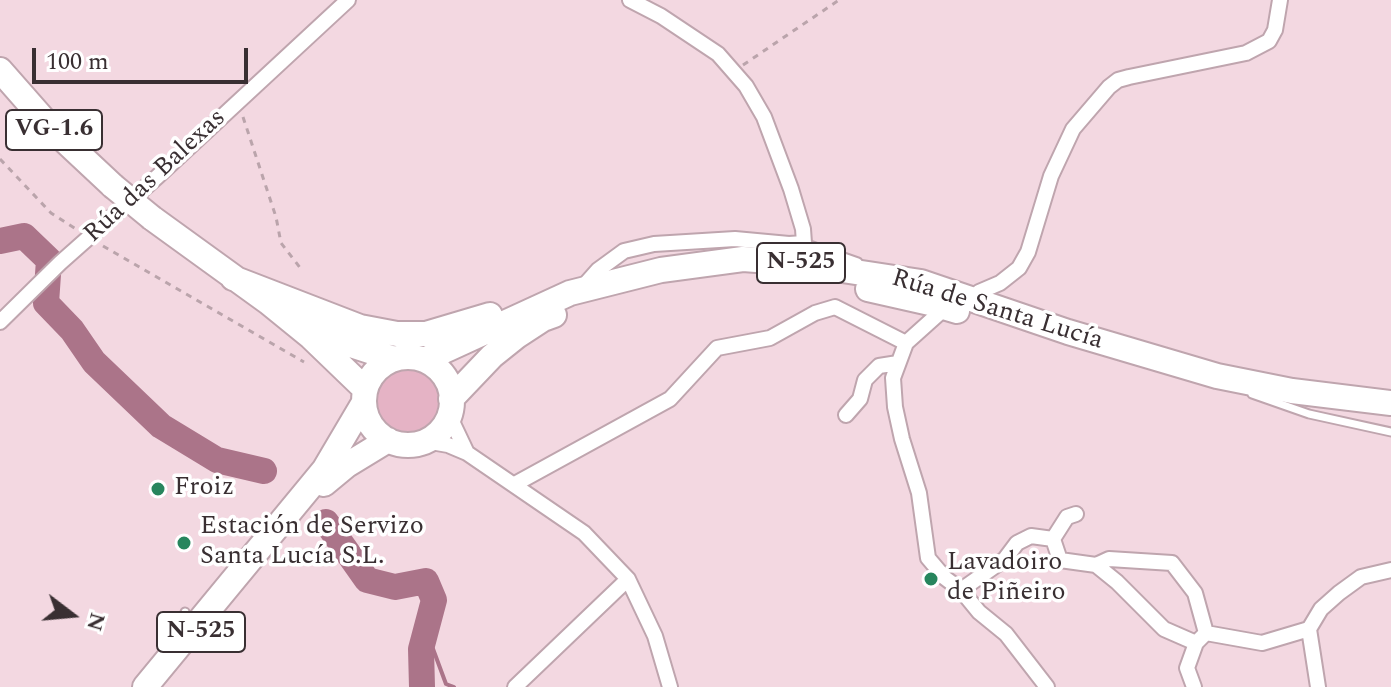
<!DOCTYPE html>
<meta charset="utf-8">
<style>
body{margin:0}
#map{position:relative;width:1391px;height:687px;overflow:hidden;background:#f3d8e1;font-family:Spectral,serif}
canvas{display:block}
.north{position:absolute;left:32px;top:575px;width:80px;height:80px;-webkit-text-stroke:6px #fff;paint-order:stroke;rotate:106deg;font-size:22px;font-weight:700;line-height:32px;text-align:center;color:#392f32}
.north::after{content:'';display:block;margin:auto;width:28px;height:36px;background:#392f32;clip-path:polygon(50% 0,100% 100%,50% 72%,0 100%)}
.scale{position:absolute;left:32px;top:48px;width:216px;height:36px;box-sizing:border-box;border:4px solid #392f32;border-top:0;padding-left:10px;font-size:24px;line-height:28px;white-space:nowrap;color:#392f32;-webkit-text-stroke:6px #fff;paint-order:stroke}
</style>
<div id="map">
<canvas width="1391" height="687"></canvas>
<div class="north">N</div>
<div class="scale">100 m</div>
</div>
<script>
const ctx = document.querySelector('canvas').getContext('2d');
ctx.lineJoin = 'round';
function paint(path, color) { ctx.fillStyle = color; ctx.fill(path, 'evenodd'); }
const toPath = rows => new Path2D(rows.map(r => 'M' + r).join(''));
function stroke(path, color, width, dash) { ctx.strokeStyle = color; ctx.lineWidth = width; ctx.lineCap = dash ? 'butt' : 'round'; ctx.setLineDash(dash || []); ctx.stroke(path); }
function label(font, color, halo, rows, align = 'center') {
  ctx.font = font + ' Spectral,serif'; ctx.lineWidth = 7; ctx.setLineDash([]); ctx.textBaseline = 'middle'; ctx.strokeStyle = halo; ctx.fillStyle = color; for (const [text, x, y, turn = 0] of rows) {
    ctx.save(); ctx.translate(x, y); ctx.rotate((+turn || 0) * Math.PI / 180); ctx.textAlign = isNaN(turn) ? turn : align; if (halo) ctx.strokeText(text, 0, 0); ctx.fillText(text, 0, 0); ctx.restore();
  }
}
paint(toPath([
 '377 400a32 32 0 1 1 64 0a32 32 0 1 1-64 0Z'
]), '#e5b3c5');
stroke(toPath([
 [426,630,446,684,454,687]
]), '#ab7489', 4);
stroke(toPath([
 [0,241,24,236,49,260,46,303,72,330,94,362,161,426,217,460,264,471],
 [326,522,367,580,395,587,426,581,434,600,421,649,422,687]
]), '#ab7489', 26);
const service = toPath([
 [804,243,858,262],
 [1252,394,1309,414,1391,432],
 [181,629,185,612]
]);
const minor = toPath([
 [582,288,598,270,624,251,654,244,735,239,789,244,804,243,803,229,791,189,764,117,746,86,718,54,661,16,630,0],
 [971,299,979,292,1000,283,1019,268,1028,252,1051,176,1073,129,1109,87,1118,80,1129,77,1246,53,1269,41,1275,30,1280,0],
 [945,308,906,343,893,378,895,407,902,439,919,493,928,558,945,578,961,590,979,612,1006,634,1047,687],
 [0,322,60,263,157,177,348,0],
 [449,415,467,453],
 [846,415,860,399,865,380,879,366,898,363],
 [425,441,448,445,467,453,584,533,628,579,655,636,670,687],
 [515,484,670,399,717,348,770,338,815,313,835,307,906,343],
 [1076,514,1067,517,1053,539,1060,560,1096,565,1117,582,1164,629,1196,643,1206,633,1195,593,1172,563,1109,559,1096,565],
 [961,590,1005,559,1017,543,1031,536,1053,539],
 [1206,633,1262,643,1309,629],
 [515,687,628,579],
 [1194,687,1187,668,1196,643],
 [1318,687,1309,629,1321,609,1339,593,1361,577,1391,570]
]);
const trunk = toPath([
 [0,70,51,128,113,186],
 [152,218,268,302,311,337,365,389],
 [233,278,360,327,397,334,426,334,490,315],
 [868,289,930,303,957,311],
 [311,325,342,342,394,359],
 '364 401a44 44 0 1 1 88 0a44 44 0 1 1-88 0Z',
 [424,360,570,293,661,270,743,259,796,263,921,282,1068,332,1217,376,1292,391,1391,403],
 [451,399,492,356,517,336,543,319,554,315],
 [324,484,347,465,388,440],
 [145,687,324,470,363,404]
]);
stroke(service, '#bfa5ae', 11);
stroke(minor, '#bfa5ae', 18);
stroke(trunk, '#bfa5ae', 28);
stroke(toPath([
 [743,65,839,0],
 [243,117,276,217,281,243,301,269],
 [0,159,51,213,76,229],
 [103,246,304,362]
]), '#baa4ab', 3, [6, 6]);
stroke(service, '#fff', 7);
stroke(minor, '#fff', 14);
stroke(trunk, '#fff', 24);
const trunkBridge = toPath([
 [113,186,152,218]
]);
stroke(trunkBridge, '#bfa5ae', 28, []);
stroke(trunkBridge, '#fff', 24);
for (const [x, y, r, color] of [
 [158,489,8,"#27855d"],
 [184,543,8,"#27855d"],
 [931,579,8,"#27855d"]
]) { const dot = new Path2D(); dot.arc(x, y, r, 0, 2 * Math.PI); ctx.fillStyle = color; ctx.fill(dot); stroke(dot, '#fff', 3); }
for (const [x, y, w] of [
 [54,130,96],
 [801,263,88],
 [201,632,88]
]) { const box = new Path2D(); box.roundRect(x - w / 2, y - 20, w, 40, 6); ctx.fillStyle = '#fff'; ctx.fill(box); stroke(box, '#392f32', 2); }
label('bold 24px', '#392f32', null, [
 ["VG-1.6",54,130],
 ["N-525",801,263],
 ["N-525",201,632]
]);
label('26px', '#392f32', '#fff', [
 ["Rúa das Balexas",156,177,-43],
 ["Rúa de Santa Lucía",997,311,17]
]);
label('26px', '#392f32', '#fff', [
 ["Froiz",174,489],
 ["Estación de Servizo",200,528],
 ["Santa Lucía S.L.",200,558],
 ["Lavadoiro",947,564],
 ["de Piñeiro",947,594]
], 'left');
</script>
